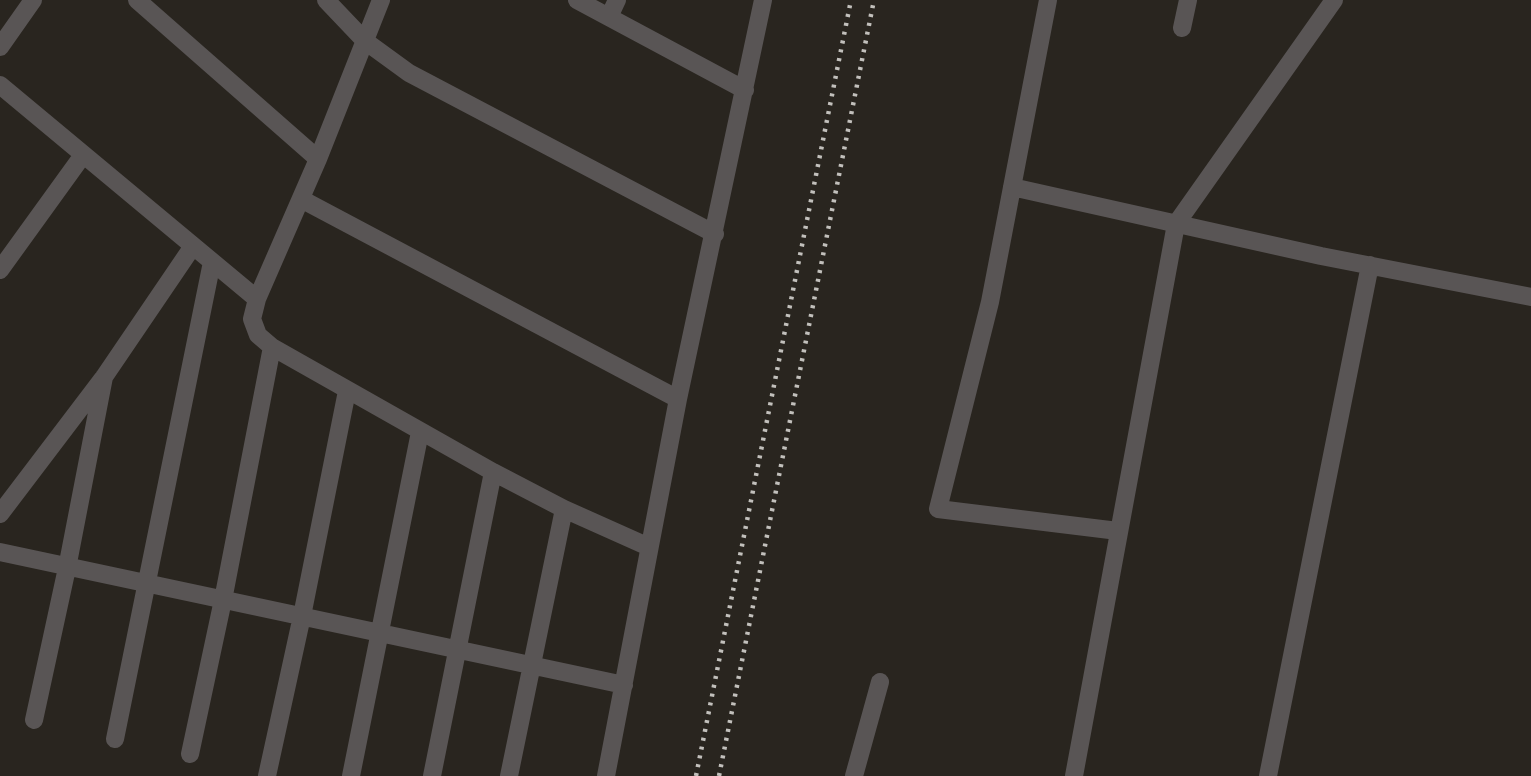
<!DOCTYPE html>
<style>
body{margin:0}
canvas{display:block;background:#29251f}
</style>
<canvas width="1531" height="776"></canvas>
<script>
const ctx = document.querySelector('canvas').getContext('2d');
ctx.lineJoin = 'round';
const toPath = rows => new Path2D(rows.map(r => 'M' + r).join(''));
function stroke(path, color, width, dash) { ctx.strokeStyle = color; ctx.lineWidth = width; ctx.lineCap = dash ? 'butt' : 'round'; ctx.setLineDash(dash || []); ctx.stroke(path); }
stroke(toPath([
 [137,0,318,159],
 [326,0,365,41,409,73,715,234],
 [381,0,318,159,257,299,252,319,258,335,272,347,493,472,564,509,649,547],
 [577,0,745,90],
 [1048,0,990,302,938,509,1118,531],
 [609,17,617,0],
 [1182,28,1188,0],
 [0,47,33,0],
 [0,85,257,299],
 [1012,187,1321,256,1531,297],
 [301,199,678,399],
 [0,270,83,155],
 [0,514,104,377,193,246],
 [0,552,624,685],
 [34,720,67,568,104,377],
 [115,739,212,262],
 [190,754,223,600,272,347],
 [267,776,302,616,347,391],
 [351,776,420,432],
 [432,776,493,472],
 [509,776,564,509],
 [606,776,678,399,763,0],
 [854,776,880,682],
 [1074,776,1176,224,1334,0],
 [1268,776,1370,265]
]), '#595555', 18);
stroke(toPath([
 [696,776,851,0],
 [719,776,874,0]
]), '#c2c0bc', 4.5, [3, 6]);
</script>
